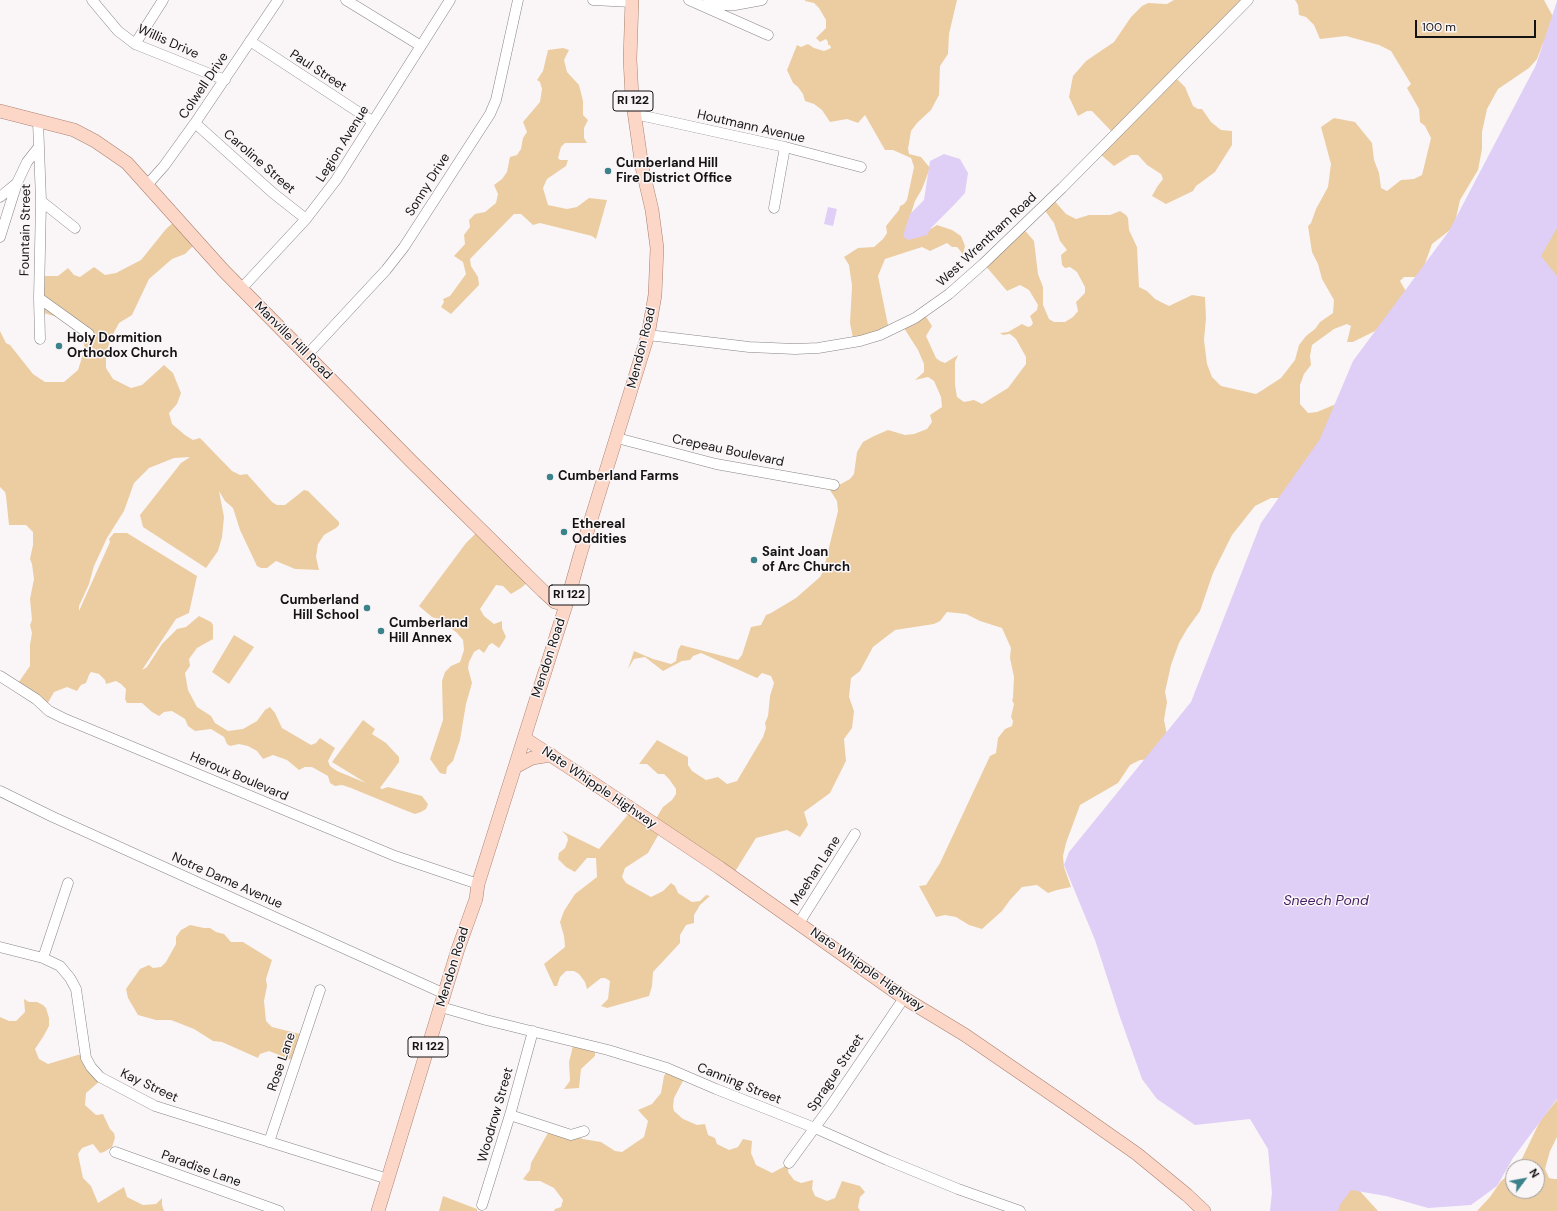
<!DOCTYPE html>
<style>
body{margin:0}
#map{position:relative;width:1557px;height:1211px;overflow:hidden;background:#faf6f7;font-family:"DM Sans",sans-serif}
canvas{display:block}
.north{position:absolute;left:1505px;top:1159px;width:40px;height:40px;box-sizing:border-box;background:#faf6f7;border:1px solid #9e9b9b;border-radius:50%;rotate:58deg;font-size:11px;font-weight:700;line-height:16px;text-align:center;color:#141212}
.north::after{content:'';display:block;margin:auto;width:14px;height:18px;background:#3b828a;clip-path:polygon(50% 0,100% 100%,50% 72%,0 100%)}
.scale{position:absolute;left:1415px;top:20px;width:121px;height:18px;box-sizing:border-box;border:2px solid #141212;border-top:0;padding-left:5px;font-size:12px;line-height:14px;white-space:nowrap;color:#141212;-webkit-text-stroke:3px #faf6f7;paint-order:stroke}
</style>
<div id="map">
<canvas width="1557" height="1211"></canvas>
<div class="north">N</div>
<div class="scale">100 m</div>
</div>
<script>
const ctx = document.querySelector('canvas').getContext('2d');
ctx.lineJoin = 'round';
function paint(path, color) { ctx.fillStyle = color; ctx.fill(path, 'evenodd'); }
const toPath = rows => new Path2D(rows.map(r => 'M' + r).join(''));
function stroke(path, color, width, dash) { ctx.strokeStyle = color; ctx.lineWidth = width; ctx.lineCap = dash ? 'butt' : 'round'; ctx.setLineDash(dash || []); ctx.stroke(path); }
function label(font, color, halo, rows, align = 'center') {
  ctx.font = font + ' "DM Sans",sans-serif'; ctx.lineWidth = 3; ctx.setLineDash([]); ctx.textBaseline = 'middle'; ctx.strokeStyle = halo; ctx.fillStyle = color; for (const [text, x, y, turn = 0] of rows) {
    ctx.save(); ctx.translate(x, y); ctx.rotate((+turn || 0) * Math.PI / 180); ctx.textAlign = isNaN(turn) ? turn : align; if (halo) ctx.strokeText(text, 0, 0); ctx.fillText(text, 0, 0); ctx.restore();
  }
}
paint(toPath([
 [805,0,957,0,949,34,948,54,940,66,939,95,931,110,917,123,911,131,908,149,909,154,921,157,930,168,922,189,915,201,908,223,921,235,937,225,952,230,961,236,965,246,963,254,957,247,952,247,947,243,930,251,922,247,885,259,878,276,889,330,853,338,850,323,852,286,849,265,844,257,858,248,874,247,883,239,887,233,886,226,899,210,900,206,904,204,907,200,914,167,911,158,893,150,885,150,865,115,858,123,847,119,830,122,822,110,814,104,805,101,803,94,798,87,793,83,787,70,797,45,801,47,808,44,814,48,824,51,831,48,830,45,828,45,828,42,826,39,820,42,816,38,826,28,826,20,819,8,814,3,805,1],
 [1174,0,1248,0,1174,76,1185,87,1193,106,1198,109,1202,109,1211,122,1221,130,1232,131,1232,145,1215,172,1196,186,1193,191,1166,204,1152,196,1157,187,1163,179,1161,174,1147,165,1138,155,1131,155,1114,166,1100,154,1113,133,1092,111,1087,111,1078,116,1069,97,1073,76,1086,61,1114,42,1131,17,1142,6,1148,3,1167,4],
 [1295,0,1544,0,1557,24,1547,39,1543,43,1537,59,1529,68,1498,89,1487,109,1482,132,1482,149,1478,170,1460,200,1454,227,1432,244,1422,272,1416,277,1404,277,1400,281,1411,300,1409,308,1375,331,1353,342,1347,342,1351,326,1347,324,1334,329,1312,345,1310,356,1311,365,1304,374,1300,385,1300,404,1308,413,1317,412,1336,404,1340,405,1289,498,1271,498,1255,506,1232,535,1213,573,1200,611,1187,629,1179,643,1171,665,1165,692,1167,702,1164,720,1168,740,1151,759,1140,760,1130,765,1118,783,1080,805,1066,843,1063,856,1064,867,1071,887,1057,890,1048,893,1037,885,1022,887,1010,900,1002,911,982,929,969,925,956,917,945,915,936,917,919,886,926,885,940,863,990,756,996,753,998,738,1005,729,1012,726,1013,721,1011,717,1014,704,1012,700,1013,698,1014,677,1010,658,1011,648,1002,628,980,621,966,614,947,612,940,621,934,624,895,630,873,647,860,671,851,678,849,697,854,711,852,728,844,739,846,761,830,793,804,812,808,825,800,837,787,830,756,838,731,878,660,832,648,853,625,868,622,877,626,883,651,897,663,891,671,883,675,886,678,893,692,902,700,901,706,895,710,896,700,905,694,915,694,923,686,925,680,935,680,943,653,972,652,986,649,996,607,1008,601,1006,608,999,610,981,605,978,601,978,587,989,585,982,579,974,574,971,566,971,560,977,557,986,554,986,544,964,565,947,564,936,560,922,564,911,575,894,597,877,596,858,587,858,575,872,566,867,558,859,559,853,565,848,568,840,567,836,562,831,599,849,631,811,652,825,663,807,672,800,676,794,676,789,669,779,664,774,658,774,647,764,639,764,657,740,688,757,688,765,692,771,706,780,718,777,727,784,737,781,763,737,766,728,765,723,768,716,770,696,774,683,771,676,762,673,757,678,701,653,693,656,690,660,682,661,663,671,645,657,634,659,628,669,634,651,653,659,671,664,676,661,678,650,681,645,738,660,742,655,751,627,761,625,766,615,771,613,796,598,820,577,823,572,838,511,837,501,826,484,839,485,850,479,854,474,857,452,863,442,874,436,888,430,905,435,914,434,927,429,932,422,930,415,942,407,941,397,934,381,928,377,915,380,924,372,924,364,918,350,902,325,923,312,932,326,926,336,936,358,940,361,945,363,958,355,955,362,955,385,957,397,964,402,974,400,982,404,1008,388,1026,364,1026,357,1016,339,1010,334,1003,335,1000,333,1008,332,1022,324,1028,327,1031,326,1033,323,1030,316,1037,310,1038,305,1029,290,1020,285,1007,291,984,264,1022,227,1034,241,1038,274,1043,287,1043,305,1049,319,1054,322,1065,322,1073,317,1078,311,1076,302,1085,293,1085,287,1077,272,1070,267,1065,268,1062,265,1061,255,1067,250,1060,241,1054,223,1043,208,1052,198,1066,214,1076,219,1089,215,1110,215,1120,211,1126,215,1128,218,1129,230,1137,247,1139,287,1147,291,1155,299,1169,306,1192,295,1205,297,1206,318,1204,340,1207,364,1212,377,1221,386,1256,394,1261,391,1281,378,1295,360,1299,345,1306,336,1315,329,1320,322,1333,313,1334,300,1322,279,1318,264,1312,252,1308,226,1311,223,1316,209,1328,187,1331,164,1321,127,1334,118,1355,122,1372,143,1374,160,1379,173,1381,188,1387,191,1401,180,1414,179,1422,175,1431,138,1425,126,1420,122,1419,109,1407,88,1411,84,1391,51,1379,45,1346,36,1320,39,1314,25,1306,17,1299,15,1298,5],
 [563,48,569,50,564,60,567,72,579,85,583,101,583,115,588,120,584,128,584,138,587,143,565,143,561,147,558,158,560,160,568,160,566,166,547,179,543,188,548,205,567,209,577,207,589,198,607,200,596,239,592,236,540,223,533,225,521,214,514,214,470,259,471,266,478,277,479,285,451,314,441,307,444,302,443,299,450,296,466,274,463,262,454,256,465,244,464,235,470,227,469,220,475,214,485,212,496,203,498,194,494,185,502,179,507,172,510,157,517,155,521,149,523,138,527,132,523,122,540,102,542,89,540,82,537,80,543,71,548,50],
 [1557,197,1557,286,1518,221],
 [175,221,195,244,185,254,172,259,149,279,132,315,119,323,111,338,106,354,106,368,113,379,131,388,142,385,164,365,173,373,181,393,177,404,169,413,172,424,185,435,193,440,200,438,232,471,240,475,247,474,272,502,277,505,285,505,304,490,308,491,339,522,339,525,336,528,324,535,318,544,316,557,319,570,295,569,276,561,267,568,261,568,257,566,240,530,233,508,225,501,219,491,224,517,222,537,218,551,206,568,143,527,140,515,181,463,190,457,174,458,149,468,134,483,124,511,107,538,94,566,89,584,79,606,79,611,110,542,109,539,114,533,127,533,197,576,189,613,176,619,142,670,147,667,162,644,177,629,186,627,199,616,211,622,213,625,213,639,197,648,189,659,190,666,185,673,188,690,197,707,211,716,215,723,228,731,243,729,257,721,265,710,270,707,275,713,282,728,311,745,316,743,320,738,335,748,328,761,330,766,337,771,366,783,332,762,363,720,375,729,372,734,386,743,399,757,399,762,380,788,382,789,388,787,422,796,428,804,426,809,421,812,415,814,407,811,351,788,342,785,335,786,330,783,328,776,312,767,305,767,299,770,287,760,273,755,263,759,257,751,248,746,239,744,230,746,227,744,224,737,211,729,195,731,188,726,185,719,172,711,164,712,159,716,152,712,142,703,127,703,125,699,126,689,121,684,116,681,106,684,105,680,99,674,91,672,89,675,86,683,81,685,77,691,67,687,54,692,45,708,16,686,30,666,30,645,32,633,30,625,32,620,30,599,34,579,32,564,30,559,33,545,33,532,26,525,9,525,6,496,5,492,0,487,0,331,6,343,10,345,33,374,45,382,64,382,78,370,85,348,81,335,60,318,44,313,39,276,58,276,68,268,74,275,80,277,94,267,105,275,116,273,141,260,166,229],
 [477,532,528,582,521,588,511,594,503,586,496,585,480,609,484,616,494,624,502,621,502,628,506,637,499,648,492,643,489,645,484,653,479,649,474,652,469,662,468,668,472,683,466,704,460,740,453,761,447,767,446,774,444,774,440,773,430,759,443,720,442,681,445,672,451,666,460,662,464,650,463,640,457,633,441,620,432,617,419,606,466,543],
 [234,635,254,647,229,684,212,672],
 [190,925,204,928,210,928,216,932,224,934,231,942,243,942,272,960,266,979,267,986,264,1001,266,1021,272,1027,300,1034,292,1060,269,1051,260,1054,258,1058,222,1042,213,1041,194,1029,171,1020,156,1020,138,1015,128,998,126,989,140,969,149,965,153,968,161,967,166,962,176,944,176,937,181,930],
 [24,999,29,1002,37,1002,43,1005,46,1008,49,1018,49,1026,43,1037,35,1049,39,1059,48,1064,81,1054,100,1081,86,1093,85,1105,96,1115,103,1114,110,1129,114,1133,115,1138,112,1147,104,1152,100,1153,93,1144,82,1148,78,1154,83,1178,91,1186,98,1203,124,1187,127,1197,143,1205,156,1204,162,1198,162,1205,164,1211,0,1211,0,1017,9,1021,16,1021,25,1012],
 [574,1042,595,1047,595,1056,581,1069,579,1088,564,1089,570,1081,569,1062],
 [668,1069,685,1077,674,1098,673,1107,674,1111,683,1119,697,1125,705,1124,708,1135,715,1138,717,1144,729,1150,738,1147,743,1139,752,1141,751,1153,756,1165,772,1173,789,1164,788,1172,794,1180,801,1183,813,1180,812,1189,815,1196,827,1201,835,1198,842,1181,860,1186,865,1192,860,1197,858,1207,860,1211,554,1211,555,1209,561,1207,563,1200,554,1188,540,1181,528,1181,523,1179,530,1170,531,1163,549,1131,558,1130,583,1139,601,1142,615,1151,622,1152,644,1137,648,1121,638,1110,652,1104,661,1093,664,1076],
 [1557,1100,1557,1137,1550,1151,1545,1169,1549,1178,1554,1179,1557,1179,1557,1211,1477,1211,1490,1197,1501,1181,1513,1172,1513,1191,1537,1191,1537,1167,1518,1167,1540,1121],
 [1352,1188,1358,1189,1378,1211,1330,1211],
 [443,1196,477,1209,477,1211,439,1211]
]), '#eccda2');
paint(toPath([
 [1557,1,1557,228,1541,256,1557,276,1557,1099,1513,1158,1497,1186,1471,1205,1428,1208,1386,1196,1351,1190,1340,1205,1338,1211,1270,1211,1272,1193,1268,1149,1250,1119,1195,1125,1157,1099,1142,1079,1120,1017,1095,940,1064,865,1069,852,1191,702,1261,523,1320,439,1353,361,1449,231,1536,65],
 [944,154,960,159,968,173,965,193,953,206,931,228,927,235,908,240,903,236,910,214,924,200,930,161],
 [828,207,837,209,833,226,824,224]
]), '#dfcef6');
const minor = toPath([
 [92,0,118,31,135,44,225,80],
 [346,0,421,46],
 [593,0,632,2],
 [689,0,768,35],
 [704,5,735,5,762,0],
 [250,41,372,121],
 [135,44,163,0],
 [635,114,785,147,861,167],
 [38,121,41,201,39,298,40,339],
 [195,123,273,193,306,219],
 [147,185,164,166,195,123,278,0],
 [0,197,17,183],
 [41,201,75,228],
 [774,208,785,147],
 [0,237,17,183,27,162,38,148],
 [241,289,306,219,336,180,450,0],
 [39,298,89,334],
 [648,335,749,347,795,349,818,348,860,341,880,335,915,318,949,294,983,264,1062,188,1248,0],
 [307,355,386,270,404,247,490,114,496,100,518,0],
 [617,438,716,464,834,485],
 [0,676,36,699,49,711,63,718,395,856,478,884],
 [0,791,53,817,445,994],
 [799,923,855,834],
 [0,947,43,958,60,966,70,978,76,989,86,1058,91,1067,100,1077,155,1106,388,1179],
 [43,958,68,883],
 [441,1007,486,1020,608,1050,667,1068,716,1089,815,1128,887,1160,958,1189,1020,1211],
 [510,1115,571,1135,584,1131],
 [269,1142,320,990],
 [115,1152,279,1211],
 [789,1163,832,1104,904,998],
 [482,1205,510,1115,533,1031]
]);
const major = toPath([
 [0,111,74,130,95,141,127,163,223,270,411,461,543,591,555,602,566,605],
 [524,738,590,781,720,868,904,998,965,1035,1070,1107,1137,1154,1187,1195,1204,1211],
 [515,767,532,758,551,755],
 [378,1211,458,949,476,899,478,884,566,605,580,555,648,335,655,295,657,248,652,210,642,167,632,97,630,59,632,0]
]);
stroke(minor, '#888585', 11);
stroke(major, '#aa8070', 14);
stroke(minor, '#fff', 10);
stroke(major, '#fcd7c8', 13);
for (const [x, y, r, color] of [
 [608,171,4,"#3b828a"],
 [59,346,4,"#3b828a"],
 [550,477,4,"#3b828a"],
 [564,532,4,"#3b828a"],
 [754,560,4,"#3b828a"],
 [367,608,4,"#3b828a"],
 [381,631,4,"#3b828a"]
]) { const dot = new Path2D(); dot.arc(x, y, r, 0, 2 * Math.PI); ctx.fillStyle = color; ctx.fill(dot); stroke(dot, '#faf6f7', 1.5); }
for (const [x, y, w] of [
 [633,101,40],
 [569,595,40],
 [428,1047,40]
]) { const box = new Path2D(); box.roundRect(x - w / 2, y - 10, w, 20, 3); ctx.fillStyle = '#faf6f7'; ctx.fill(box); stroke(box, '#141212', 1); }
label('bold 12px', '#141212', null, [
 ["RI 122",633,101],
 ["RI 122",569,595],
 ["RI 122",428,1047]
]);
label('13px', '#141212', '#faf6f7', [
 ["Willis Drive",168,42,24],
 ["Paul Street",318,71,33],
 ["Colwell Drive",204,86,-56],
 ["Houtmann Avenue",751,127,13],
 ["Legion Avenue",343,144,-58],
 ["Caroline Street",259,162,41],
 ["Sonny Drive",428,185,-58],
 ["Fountain Street",26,230,-89],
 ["West Wrentham Road",987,240,-43],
 ["Manville Hill Road",293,341,45],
 ["Mendon Road",642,348,-76],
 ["Crepeau Boulevard",728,451,12],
 ["Mendon Road",549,658,-72],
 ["Heroux Boulevard",239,777,23],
 ["Nate Whipple Highway",599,788,34],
 ["Meehan Lane",816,871,-57],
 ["Notre Dame Avenue",227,881,24],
 ["Mendon Road",453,967,-73],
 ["Nate Whipple Highway",867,970,35],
 ["Rose Lane",282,1062,-71],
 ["Sprague Street",836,1073,-56],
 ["Canning Street",739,1084,22],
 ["Kay Street",149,1086,25],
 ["Woodrow Street",496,1115,-74],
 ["Paradise Lane",201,1169,20]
]);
label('bold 13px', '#141212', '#faf6f7', [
 ["Cumberland Hill",616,164],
 ["Fire District Office",616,179],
 ["Holy Dormition",67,339],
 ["Orthodox Church",67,354],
 ["Cumberland Farms",558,477],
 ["Ethereal",572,525],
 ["Oddities",572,540],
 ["Saint Joan",762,553],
 ["of Arc Church",762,568],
 ["Cumberland",359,601,"right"],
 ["Hill School",359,616,"right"],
 ["Cumberland",389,624],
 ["Hill Annex",389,639]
], 'left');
label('italic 14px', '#451d69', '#faf6f7', [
 ["Sneech Pond",1326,901]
]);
</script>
